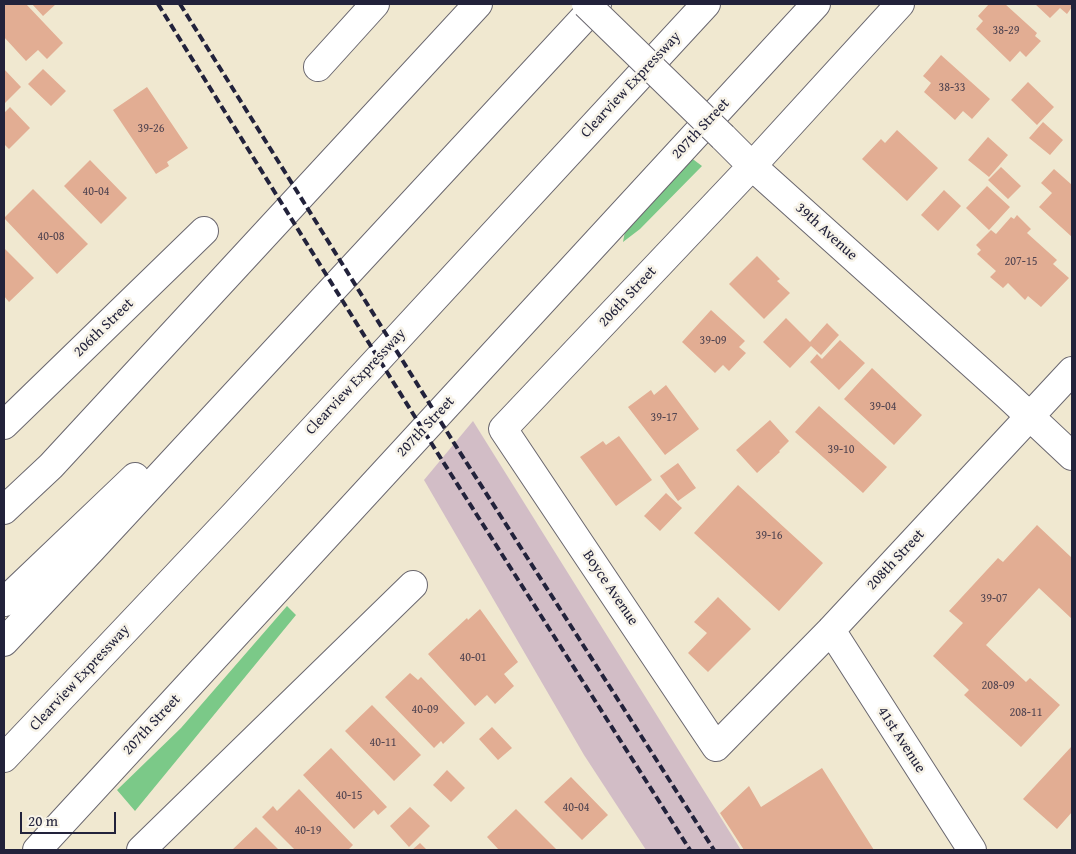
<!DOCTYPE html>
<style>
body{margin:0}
#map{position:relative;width:1076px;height:854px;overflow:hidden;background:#f0e8d0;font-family:"Gentium Book Plus",serif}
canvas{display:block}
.frame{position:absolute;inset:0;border:5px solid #22223b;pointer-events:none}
.scale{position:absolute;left:20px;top:812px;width:96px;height:22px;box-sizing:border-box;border:2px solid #22223b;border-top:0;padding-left:6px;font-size:15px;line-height:18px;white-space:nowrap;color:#22223b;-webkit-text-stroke:4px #f7f3e8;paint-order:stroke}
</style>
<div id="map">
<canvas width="1076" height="854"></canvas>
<div class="frame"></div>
<div class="scale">20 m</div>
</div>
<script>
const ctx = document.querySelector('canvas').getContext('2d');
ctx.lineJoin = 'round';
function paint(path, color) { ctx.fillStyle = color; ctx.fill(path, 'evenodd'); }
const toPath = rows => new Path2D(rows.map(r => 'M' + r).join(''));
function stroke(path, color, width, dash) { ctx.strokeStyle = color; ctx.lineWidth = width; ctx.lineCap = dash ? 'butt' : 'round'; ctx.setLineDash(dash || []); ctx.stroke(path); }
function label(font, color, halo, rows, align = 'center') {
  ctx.font = font + ' "Gentium Book Plus",serif'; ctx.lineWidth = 5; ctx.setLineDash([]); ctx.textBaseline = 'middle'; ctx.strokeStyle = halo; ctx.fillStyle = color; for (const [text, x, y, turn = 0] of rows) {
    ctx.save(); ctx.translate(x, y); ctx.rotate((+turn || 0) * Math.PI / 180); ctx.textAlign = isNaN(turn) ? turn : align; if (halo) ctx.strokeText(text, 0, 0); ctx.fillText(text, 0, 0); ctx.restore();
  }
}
paint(toPath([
 [473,421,741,850,646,850,584,755,424,480]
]), '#d2bdc6');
paint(toPath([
 [690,157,702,166,640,229,623,242,626,226],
 [287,606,296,615,135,811,117,790,181,728]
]), '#7bc988');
paint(toPath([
 [4,4,26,4,63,43,47,59,38,50,26,61,4,37],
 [32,4,56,4,43,16],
 [989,4,1005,4,1037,33,1035,36,1041,41,1026,57,1020,51,1010,62,976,29,983,21,978,16],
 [1035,4,1072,4,1072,7,1067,14,1060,8,1050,18],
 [941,55,990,99,972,119,963,111,955,120,924,92,931,83,923,76],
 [4,69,21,87,4,104],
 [43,69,66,91,51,106,28,84],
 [1028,82,1054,107,1037,125,1011,100],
 [147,87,188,148,167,162,169,166,156,174,113,110],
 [10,107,30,128,9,149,4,144,4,113],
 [1043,122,1063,140,1050,155,1029,138],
 [897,130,938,168,907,201,862,159,881,139,885,143],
 [988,137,1008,155,989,177,968,160],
 [90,160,127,198,101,224,64,186],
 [1001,167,1021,186,1008,199,988,180],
 [1054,169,1072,185,1072,237,1039,207,1052,193,1041,183],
 [987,186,1010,207,989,230,966,208],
 [33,189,88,244,57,274,4,218],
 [944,190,961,206,938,231,921,215],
 [1017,215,1031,229,1027,233,1057,260,1053,264,1069,278,1041,307,1028,296,1025,300,1008,283,1003,288,990,277,996,271,977,254,981,250,976,245,991,230,996,234,1011,217,1014,219],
 [4,248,34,278,9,302,4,296],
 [757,256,780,279,777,281,790,293,764,319,729,284],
 [711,310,745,341,739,347,746,353,729,371,723,365,715,373,682,342],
 [786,318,810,342,827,323,839,335,821,355,811,346,790,368,763,342],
 [840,340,865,363,839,390,810,362,817,354,822,359],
 [872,368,922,415,894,445,844,399],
 [666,385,699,429,665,455,628,407,651,390,654,395],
 [819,406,887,467,863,493,795,432],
 [770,420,789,441,779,451,780,452,757,473,736,450],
 [619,436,652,480,616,506,580,457,603,441,606,445],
 [678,463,696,488,678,501,660,476],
 [738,485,823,563,779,611,694,533],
 [666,493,682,508,660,531,644,516],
 [1037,525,1072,558,1072,619,1039,588,986,645,1026,682,1030,678,1060,705,1021,747,964,695,969,690,933,656,963,623,949,611,998,558,1003,562],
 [718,597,751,629,708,672,688,653,707,633,694,622],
 [480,609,518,662,504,674,514,686,495,704,487,695,475,706,428,654,467,618,468,620],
 [410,673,418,680,421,677,465,723,443,744,441,741,434,748,385,697],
 [372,705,421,755,394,781,345,731],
 [492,727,512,748,498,760,479,739],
 [1072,746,1072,812,1057,829,1023,799],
 [331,748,387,807,378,815,374,810,354,829,303,775],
 [822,768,874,850,744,850,720,813,749,786,761,807],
 [447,770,465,788,451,802,433,785],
 [571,777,608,815,582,840,544,802],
 [299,789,353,845,348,850,295,850,262,817,273,806,277,811],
 [410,807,430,826,409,847,390,826],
 [516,809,557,850,499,850,487,837],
 [256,827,279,850,232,850],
 [420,843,427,850,412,850]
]), '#e2ad93');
const minor = toPath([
 [900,4,752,166,503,429,716,747,831,630,1072,371],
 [318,67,375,4],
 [723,137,752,166,1007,395,1072,456],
 [4,425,204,231],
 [831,630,972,850],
 [141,850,413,585]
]);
const tertiary = toPath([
 [4,510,51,466,478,4],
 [37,850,816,4]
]);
const motorway = toPath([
 [4,602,135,477],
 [4,642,91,550,597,4],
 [4,758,236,513,706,4]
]);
stroke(minor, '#6a676f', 30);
stroke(tertiary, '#6a676f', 30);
stroke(motorway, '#6a676f', 30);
stroke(minor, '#fff', 28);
stroke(tertiary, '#fff', 28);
stroke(motorway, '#fff', 28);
stroke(toPath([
 [158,4,274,191,440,457,690,850],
 [180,4,454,443,714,850]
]), '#22223b', 4, [8, 4]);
const minorBridge = toPath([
 [586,4,723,137]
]);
stroke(minorBridge, '#6a676f', 30, []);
stroke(minorBridge, '#fff', 28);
label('12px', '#524551', null, [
 ["38-29",1006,31],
 ["38-33",952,88],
 ["39-26",151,129],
 ["40-04",96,192],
 ["40-08",51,237],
 ["207-15",1021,262],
 ["39-09",713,341],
 ["39-04",883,407],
 ["39-17",664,418],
 ["39-10",841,450],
 ["39-16",769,536],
 ["39-07",994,599],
 ["40-01",473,658],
 ["208-09",998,686],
 ["40-09",425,710],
 ["208-11",1026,713],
 ["40-11",383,743],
 ["40-15",349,796],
 ["40-04",576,808],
 ["40-19",308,831]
]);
label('15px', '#22223b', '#f7f3e8', [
 ["Clearview Expressway",631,85,-47],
 ["207th Street",701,129,-47],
 ["39th Avenue",826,232,42],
 ["206th Street",628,297,-47],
 ["206th Street",104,328,-44],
 ["Clearview Expressway",356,382,-47],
 ["207th Street",426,427,-47],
 ["208th Street",896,560,-47],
 ["Boyce Avenue",610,588,56],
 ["Clearview Expressway",80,678,-47],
 ["207th Street",152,725,-47],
 ["41st Avenue",901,740,57]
]);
</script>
